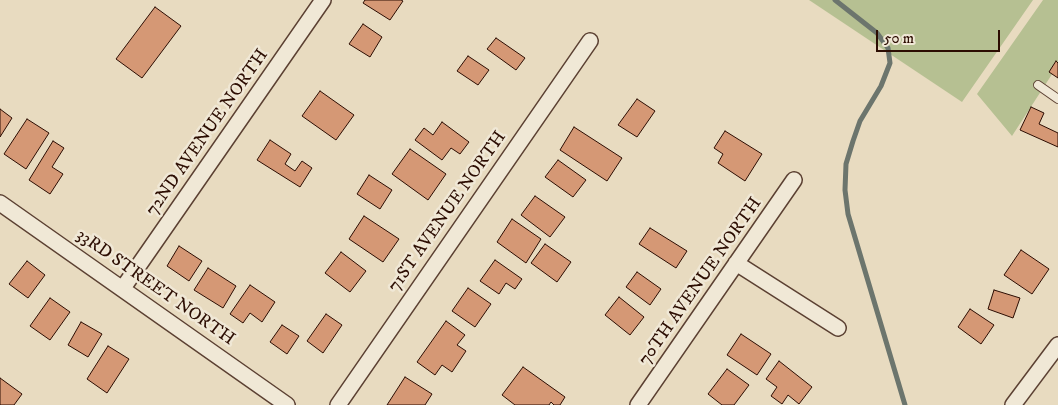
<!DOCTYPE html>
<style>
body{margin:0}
#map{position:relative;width:1058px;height:405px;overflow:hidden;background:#e8dbc0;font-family:"IM FELL DW Pica",serif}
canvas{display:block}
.scale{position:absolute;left:876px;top:30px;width:124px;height:22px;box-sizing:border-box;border:2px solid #2c0d02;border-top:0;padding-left:6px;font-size:15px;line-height:18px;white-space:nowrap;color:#2c0d02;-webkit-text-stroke:4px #f0e8d6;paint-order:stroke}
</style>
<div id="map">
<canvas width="1058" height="405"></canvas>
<div class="scale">50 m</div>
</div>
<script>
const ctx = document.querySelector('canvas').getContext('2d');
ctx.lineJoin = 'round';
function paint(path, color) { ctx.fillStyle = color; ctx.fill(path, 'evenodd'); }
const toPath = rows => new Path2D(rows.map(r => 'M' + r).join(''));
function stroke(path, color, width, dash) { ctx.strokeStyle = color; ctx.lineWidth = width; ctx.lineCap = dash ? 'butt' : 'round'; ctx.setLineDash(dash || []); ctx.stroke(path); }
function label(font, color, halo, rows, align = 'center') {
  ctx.font = font + ' "IM FELL DW Pica",serif'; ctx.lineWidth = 5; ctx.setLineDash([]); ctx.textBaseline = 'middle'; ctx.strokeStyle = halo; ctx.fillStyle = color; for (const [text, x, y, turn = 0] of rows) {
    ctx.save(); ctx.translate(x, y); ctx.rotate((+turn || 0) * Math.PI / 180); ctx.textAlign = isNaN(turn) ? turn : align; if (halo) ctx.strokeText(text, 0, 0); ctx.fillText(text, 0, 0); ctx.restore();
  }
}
paint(toPath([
 [809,0,1033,0,962,102],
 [1043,0,1058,0,1058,65,1012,136,977,94]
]), '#b6c092');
stroke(toPath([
 [835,0,877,33,888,48,890,63,881,86,860,121,853,141,846,164,845,190,848,214,905,405]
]), '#6c756d', 5);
const building = toPath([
 [365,0,401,0,403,1,390,20,363,3,365,0],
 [155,7,181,26,142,78,116,59,155,7],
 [363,24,382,37,370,57,349,44,363,24],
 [496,38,525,58,516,70,487,49,496,38],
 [468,56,489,70,478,85,457,71,468,56],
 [1056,61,1058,63,1058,78,1049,72,1056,61],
 [320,91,354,115,336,140,302,116,320,91],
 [637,99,655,111,637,137,618,125,637,99],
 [1031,107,1044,113,1039,124,1058,133,1058,147,1020,130,1031,107],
 [0,109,12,118,0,137,0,109],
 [27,119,49,133,26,169,4,154,27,119],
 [442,122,469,142,460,154,451,148,442,160,415,140,424,128,433,135,442,122],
 [574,127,622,158,607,181,560,150,574,127],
 [725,131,762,154,745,181,718,163,723,154,714,148,725,131],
 [270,140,291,154,285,164,295,171,302,161,312,168,300,187,257,160,270,140],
 [53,141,64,148,52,167,63,174,50,194,29,180,53,141],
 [410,149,446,174,428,200,392,174,410,149],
 [558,160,586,180,573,197,545,177,558,160],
 [369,175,392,190,380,209,357,194,369,175],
 [535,196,565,217,550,237,521,215,535,196],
 [364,216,399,239,383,262,349,239,364,216],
 [512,219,541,239,526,263,497,242,512,219],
 [650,228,687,251,676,268,639,244,650,228],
 [545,244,571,262,557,282,531,263,545,244],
 [179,246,202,261,189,281,167,266,179,246],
 [1021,250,1049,269,1032,294,1004,275,1021,250],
 [341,252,366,271,350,292,325,273,341,252],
 [495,260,522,279,515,289,506,283,499,294,480,281,495,260],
 [27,261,45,275,28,298,9,284,27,261],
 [208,268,236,286,223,308,194,290,208,268],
 [637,272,661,289,650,305,626,287,637,272],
 [250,285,275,302,262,322,250,313,243,323,230,314,250,285],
 [468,288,491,304,475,327,452,311,468,288],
 [994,290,1020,298,1013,318,988,309,994,290],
 [619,297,644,317,630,335,605,315,619,297],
 [50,298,70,312,50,340,30,326,50,298],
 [970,309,994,325,981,344,958,327,970,309],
 [326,314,342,325,323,353,307,341,326,314],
 [446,321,465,335,457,345,466,351,452,372,442,365,435,375,417,362,446,321],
 [81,322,102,334,88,357,68,345,81,322],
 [282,325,299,336,287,354,270,342,282,325],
 [741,334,771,354,757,375,727,355,741,334],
 [108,346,129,359,107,393,87,379,108,346],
 [779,361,812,387,799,404,788,395,782,404,771,396,777,387,766,379,779,361],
 [523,367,565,397,560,405,554,405,551,402,549,405,515,405,502,395,523,367],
 [727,369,749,385,734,405,722,405,708,394,727,369],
 [405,377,432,394,425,405,387,405,405,377],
 [0,378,22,394,14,405,0,405,0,378]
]);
paint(building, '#d59875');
stroke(building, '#2c0d02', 1);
const service = toPath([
 [1038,85,1058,99]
]);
const minor = toPath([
 [0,203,287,405],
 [736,263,838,328],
 [123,288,323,0],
 [338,405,590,41],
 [638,405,794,180],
 [1013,405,1058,345]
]);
stroke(service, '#5b4032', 10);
stroke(minor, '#5b4032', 18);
stroke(service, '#f0e8d6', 8);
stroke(minor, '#f0e8d6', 15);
label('18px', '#2c0d02', '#f0e8d6', [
 ["72ND AVENUE NORTH",208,133,-55],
 ["71ST AVENUE NORTH",448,212,-55],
 ["70TH AVENUE NORTH",701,282,-55],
 ["33RD STREET NORTH",155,288,35]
]);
</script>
